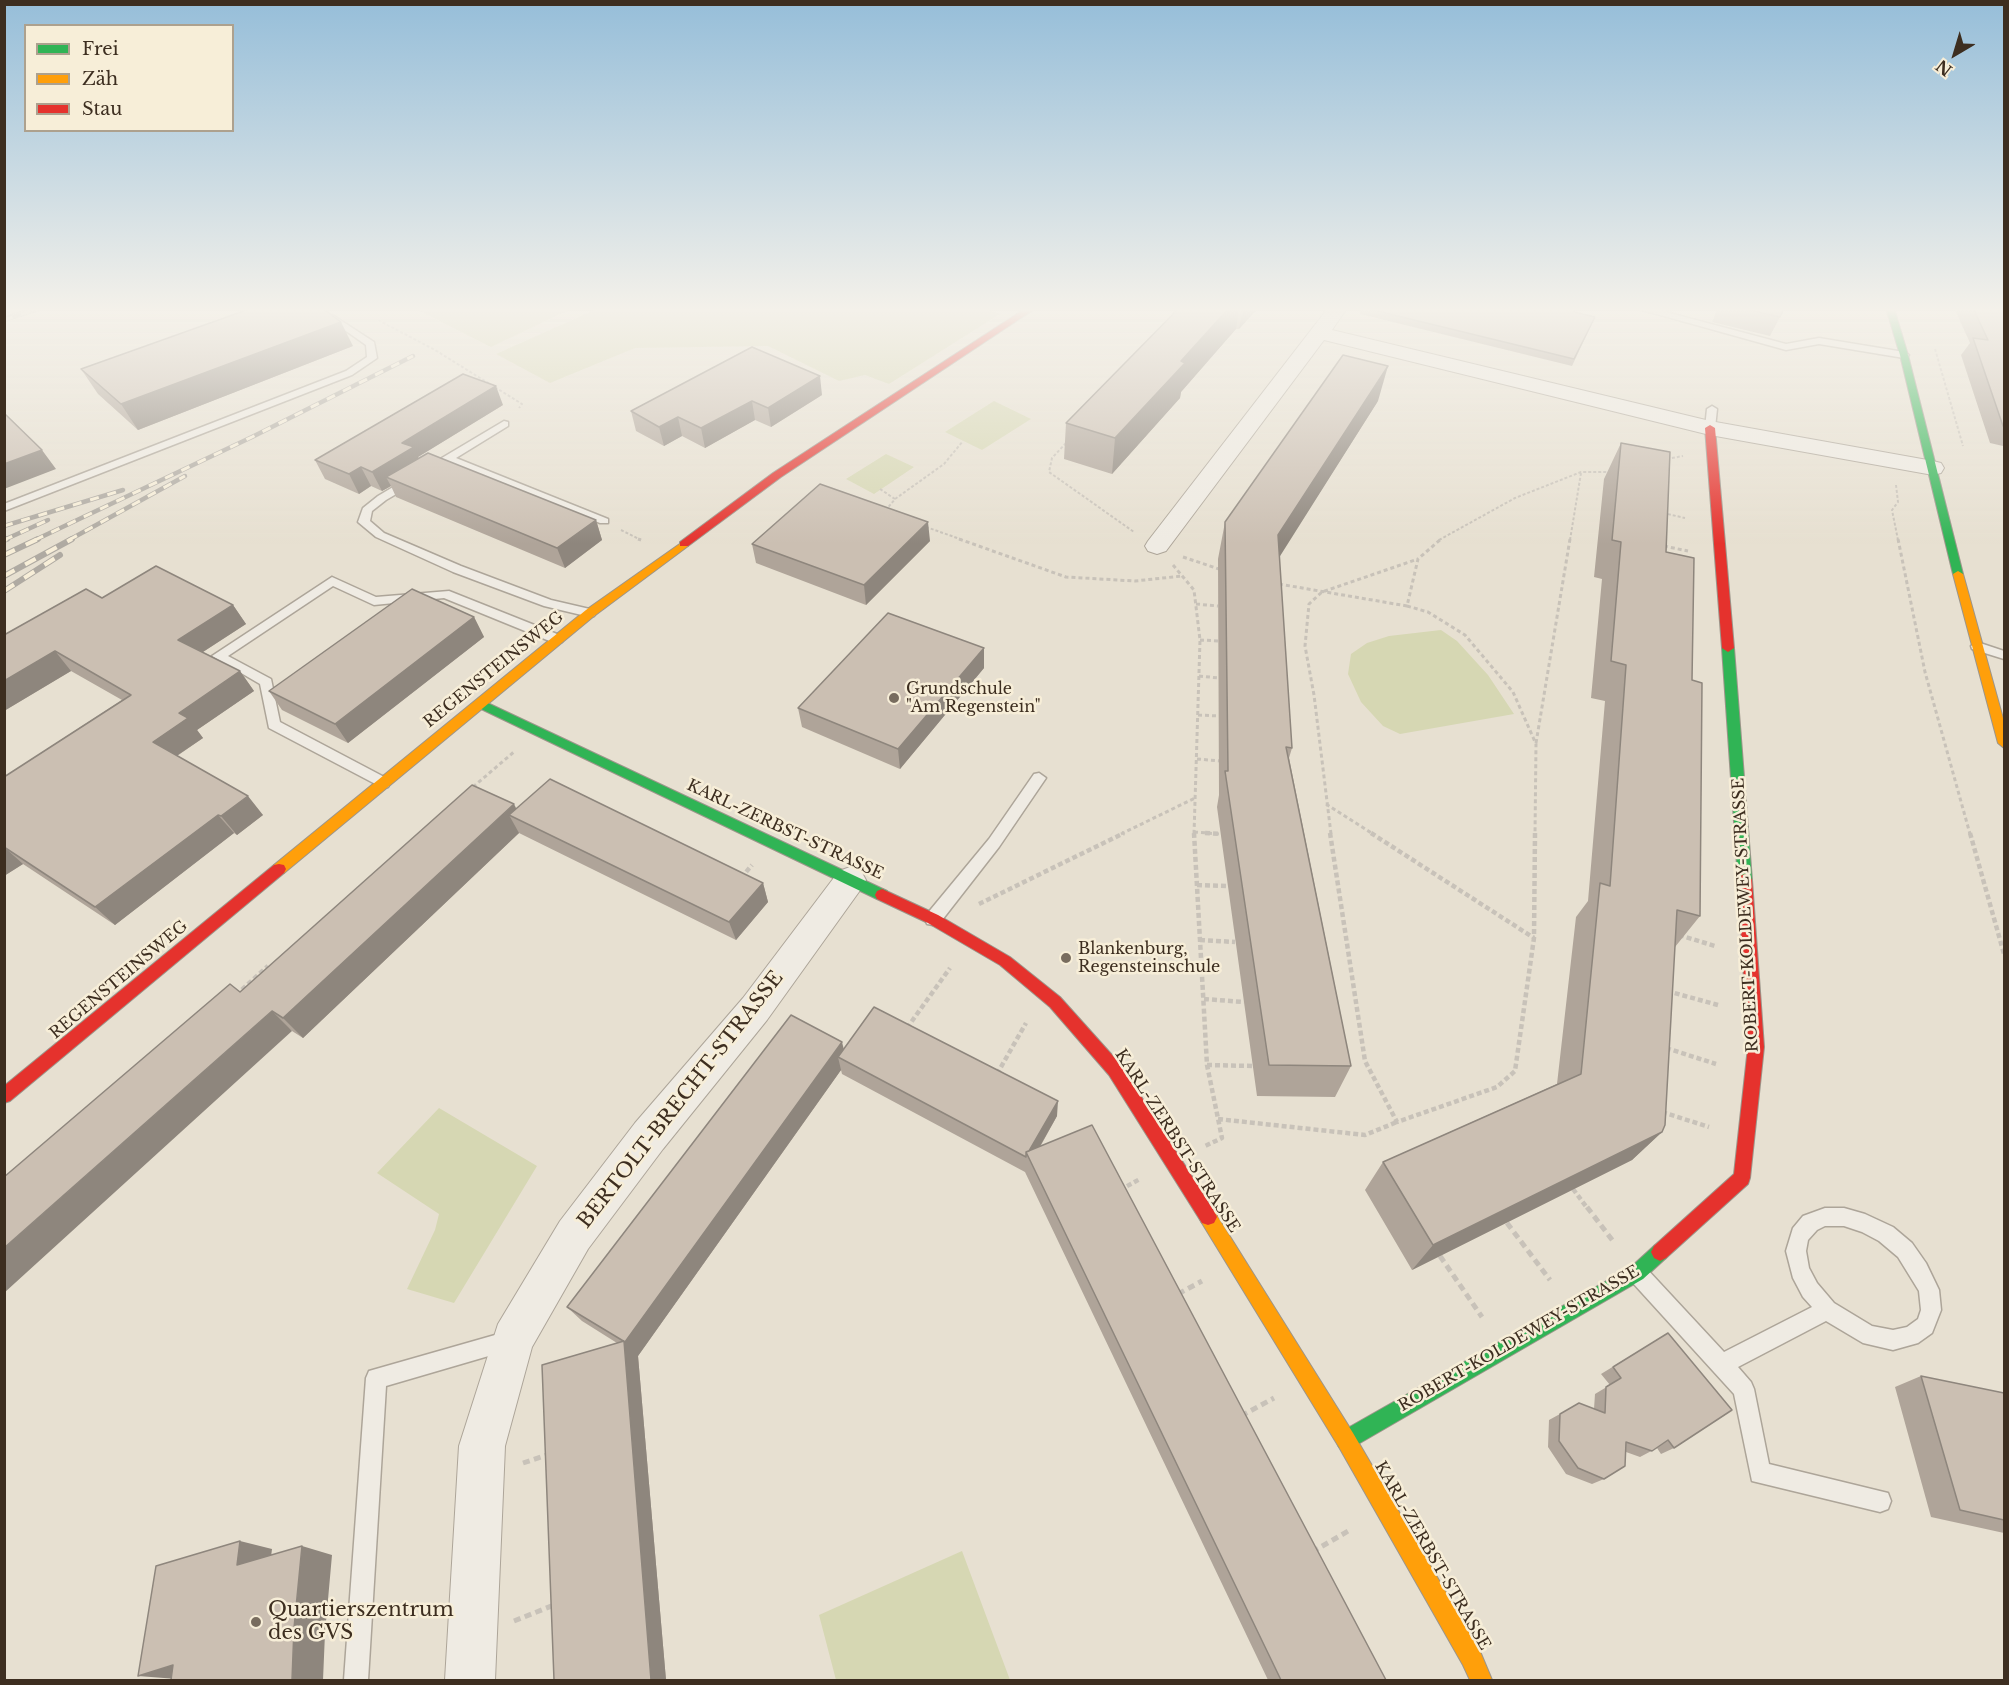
<!DOCTYPE html>
<meta charset="utf-8">
<style>
body{margin:0}
#map{position:relative;width:2009px;height:1685px;overflow:hidden;background:#e7e0d1;font-family:"Libre Baskerville",serif}
canvas{display:block}
.frame{position:absolute;inset:0;border:6px solid #3d2e20;pointer-events:none}
.legend{position:absolute;left:24px;top:24px;width:210px;height:108px;box-sizing:border-box;background:#f7eed8;border:2px solid #ada18e;margin:0;padding:8px 10px;list-style:none;font-size:18px;color:#3d2e20}
.legend li{display:flex;align-items:center;gap:12px;height:30px}
.legend b{width:30px;border:2px solid #ada18e}
.north{position:absolute;left:1925px;top:24px;width:60px;height:60px;-webkit-text-stroke:4px #f7eed8;paint-order:stroke;rotate:218deg;font-size:16px;font-weight:700;line-height:24px;text-align:center;color:#3d2e20}
.north::after{content:'';display:block;margin:auto;width:21px;height:27px;background:#3d2e20;clip-path:polygon(50% 0,100% 100%,50% 72%,0 100%)}
</style>
<div id="map">
<canvas width="2009" height="1685"></canvas>
<div class="frame"></div>
<ul class="legend">
<li><b style="height:8px;background:#30b455"></b>Frei</li>
<li><b style="height:8px;background:#ff9f0a"></b>Zäh</li>
<li><b style="height:8px;background:#e5322d"></b>Stau</li>
</ul>
<div class="north">N</div>
</div>
<script>
const ctx = document.querySelector('canvas').getContext('2d');
ctx.lineJoin = 'round';
function paint(path, color) { ctx.fillStyle = color; ctx.fill(path, 'evenodd'); }
const toPath = rows => new Path2D(rows.map(r => 'M' + r).join(''));
function stroke(path, color, width, dash) { ctx.strokeStyle = color; ctx.lineWidth = width; ctx.lineCap = dash ? 'butt' : 'round'; ctx.setLineDash(dash || []); ctx.stroke(path); }
function label(font, color, halo, rows, align = 'center') {
  ctx.font = font + ' "Libre Baskerville",serif'; ctx.lineWidth = 5; ctx.setLineDash([]); ctx.textBaseline = 'middle'; ctx.strokeStyle = halo; ctx.fillStyle = color; for (const [text, x, y, turn = 0] of rows) {
    ctx.save(); ctx.translate(x, y); ctx.rotate((+turn || 0) * Math.PI / 180); ctx.textAlign = isNaN(turn) ? turn : align; if (halo) ctx.strokeText(text, 0, 0); ctx.fillText(text, 0, 0); ctx.restore();
  }
}
paint(toPath([
 [414,308,573,308,491,347],
 [599,308,983,308,1000,314,889,384,865,375,839,381,768,346,635,348,550,383,496,354],
 [994,401,1031,419,982,450,945,432],
 [886,454,914,467,874,494,846,479],
 [1441,630,1457,641,1488,675,1514,714,1400,734,1383,726,1361,702,1348,674,1351,654,1367,643,1389,636],
 [439,1108,537,1166,454,1303,407,1289,435,1230,439,1214,377,1173],
 [962,1551,1010,1680,836,1680,819,1615]
]), '#d6d7b3');
const lane = toPath([
 [11,308,25,308,4,317,4,311,11,308],
 [295,308,310,308,334,316,374,342,377,358,352,375,4,511,4,504,346,371,367,357,366,345,349,333,328,320,295,308],
 [1635,308,1651,308,1786,344,1819,338,1904,352,1909,355,1904,358,1819,344,1786,350,1635,308],
 [1712,406,1717,409,1715,428,1710,431,1705,428,1707,409,1712,406],
 [504,421,508,422,508,426,456,458,608,519,608,523,600,523,449,463,386,500,372,511,370,521,384,533,461,566,551,600,594,610,596,613,594,616,590,617,544,606,453,572,376,537,358,522,363,508,378,496,504,421],
 [332,577,376,597,449,591,562,636,563,639,562,642,552,642,444,598,374,605,333,586,228,656,271,679,280,722,388,779,390,783,388,787,383,788,269,728,260,684,212,656,332,577],
 [1977,642,2004,651,2004,659,1972,649,1971,646,1977,642],
 [1039,773,1046,778,999,847,939,924,933,925,927,924,925,919,927,914,989,839,1034,774,1039,773],
 [1825,1208,1844,1208,1865,1214,1893,1227,1912,1243,1926,1263,1939,1290,1941,1310,1932,1333,1918,1343,1893,1350,1863,1343,1826,1321,1738,1367,1751,1382,1754,1389,1769,1464,1888,1493,1891,1501,1888,1509,1880,1512,1752,1481,1734,1394,1632,1282,1629,1275,1632,1268,1639,1265,1646,1268,1724,1352,1812,1307,1803,1297,1793,1278,1786,1251,1793,1228,1803,1216,1825,1208],
 [1825,1226,1844,1226,1862,1232,1879,1241,1898,1257,1919,1291,1921,1310,1918,1319,1907,1327,1893,1330,1872,1326,1834,1303,1817,1283,1809,1268,1806,1251,1808,1240,1817,1230,1825,1226],
 [509,1331,516,1334,519,1341,516,1348,386,1386,368,1680,344,1680,366,1378,369,1371,509,1331]
]);
const street = toPath([
 [1328,308,1347,308,1332,330,1710,421,1933,461,1941,463,1944,468,1941,473,1933,475,1710,435,1324,340,1166,551,1157,554,1148,551,1145,546,1148,541,1328,308],
 [850,867,861,871,866,880,861,889,767,1020,663,1149,588,1249,532,1347,505,1446,495,1680,445,1680,459,1446,498,1324,560,1221,635,1123,743,998,839,871,850,867]
]);
const fast = toPath([
 [1886,308,1894,308,1908,355,1963,574,1962,576,1958,577,1953,574,1900,355,1886,308],
 [1728,644,1734,648,1752,880,1750,884,1745,886,1740,884,1738,880,1722,648,1728,644],
 [479,699,887,891,889,895,887,899,877,899,475,706,473,703,479,699],
 [1660,1243,1666,1246,1669,1252,1666,1258,1643,1279,1353,1447,1346,1450,1339,1447,1336,1440,1339,1433,1631,1267,1654,1246,1660,1243]
]);
const slow = toPath([
 [684,541,688,542,688,546,594,616,284,873,274,873,272,869,274,865,586,610,684,541],
 [1958,571,1963,574,2004,722,2004,748,1998,743,1953,574,1958,571],
 [1208,1209,1214,1211,1353,1433,1479,1649,1492,1680,1470,1680,1463,1665,1339,1447,1202,1223,1199,1217,1202,1211,1208,1209]
]);
const jam = toPath([
 [1026,308,1036,308,781,477,688,546,680,546,680,542,773,473,1026,308],
 [1710,425,1715,428,1734,648,1728,652,1722,648,1705,428,1710,425],
 [279,864,284,865,286,869,284,873,10,1101,4,1103,4,1086,274,865,279,864],
 [1745,874,1750,876,1752,880,1764,1047,1750,1178,1748,1184,1666,1258,1660,1261,1654,1258,1651,1252,1654,1246,1734,1174,1748,1047,1738,880,1740,876,1745,874],
 [882,889,938,915,1010,957,1060,997,1121,1065,1214,1211,1217,1217,1214,1223,1208,1225,1202,1223,1109,1075,1050,1007,1000,965,928,923,877,899,875,895,877,891,882,889]
]);
stroke(lane, '#ada599', 3);
stroke(street, '#ada599', 2);
stroke(fast, '#9c958a', 2);
stroke(slow, '#9c958a', 2);
stroke(jam, '#9c958a', 2);
stroke(toPath([
 [378,320,435,350,522,404,519,408],
 [1935,349,1963,446],
 [1066,443,1052,458,1049,472,1134,532],
 [1667,459,1683,456],
 [1896,485,1898,502,1892,510,1898,540],
 [880,489,895,499,886,510],
 [895,499,944,464,963,441],
 [1663,513,1685,518],
 [926,527,963,540],
 [621,530,641,540],
 [1439,540,1515,498,1581,472,1610,472],
 [1570,540,1581,473]
]), '#c8c2b9', 2, [3, 2]);
stroke(toPath([
 [638,539,641,540],
 [959,539,1066,577,1135,581,1182,576],
 [1898,539,1925,672,1970,834],
 [1664,546,1688,551],
 [1183,557,1222,570],
 [1173,565,1194,590,1200,640,1194,834],
 [1279,584,1407,606,1418,559,1441,539],
 [1196,604,1218,606],
 [1407,606,1428,612,1465,635,1513,692,1536,744,1535,834],
 [1200,640,1219,641],
 [1199,676,1219,678],
 [1198,715,1219,716],
 [1536,743,1570,539],
 [1197,759,1220,761],
 [473,787,515,751],
 [1326,804,1373,834],
 [1194,832,1220,834],
 [1121,834,1195,798],
 [1331,834,1314,695,1305,646,1309,604,1322,592,1418,559]
]), '#c8c2b9', 3, [4, 3]);
stroke(toPath([
 [1194,833,1207,1065,1222,1138,1205,1146],
 [1205,833,1220,834],
 [1330,833,1365,1061,1397,1122,1497,1087,1515,1071,1534,938,1535,833],
 [1371,833,1534,938],
 [1970,833,2004,954],
 [741,878,752,865],
 [1197,885,1228,886],
 [979,904,1124,833],
 [1679,935,1715,946],
 [1200,940,1235,942],
 [1667,991,1718,1005],
 [236,995,268,966],
 [1204,999,1244,1002],
 [907,1028,950,968],
 [1666,1048,1716,1064],
 [1207,1065,1253,1066],
 [997,1074,1026,1023],
 [1662,1112,1709,1127],
 [1218,1119,1365,1135,1397,1122],
 [1573,1189,1588,1209],
 [1120,1190,1140,1179]
]), '#c8c2b9', 4.5, [5, 3]);
stroke(toPath([
 [1587,1207,1613,1241],
 [1507,1223,1550,1280],
 [1440,1256,1482,1317],
 [1178,1294,1202,1281],
 [1241,1416,1274,1398],
 [523,1463,550,1454],
 [1312,1552,1350,1530],
 [514,1621,554,1605]
]), '#c8c2b9', 5, [7, 4.5]);
paint(lane, '#efebe3');
paint(street, '#efebe3');
paint(fast, '#30b455');
paint(slow, '#ff9f0a');
paint(jam, '#e5322d');
const railFar1 = toPath([
 [4,320,41,308],
 [4,526,123,490],
 [4,540,48,520],
 [35,540,252,437,413,356],
 [69,540,185,476]
]);
const rail = toPath([
 [4,540,7,539],
 [4,555,38,539],
 [4,576,72,539],
 [4,591,60,555]
]);
stroke(railFar1, '#afaaa2', 4.5);
stroke(rail, '#afaaa2', 6);
stroke(railFar1, '#f7eed8', 3, [9]);
stroke(rail, '#f7eed8', 4, [12]);
paint(toPath([
 [1179,308,1258,308,1239,329,1236,329,1181,392,1180,398,1112,474,1064,459,1066,423],
 [1362,308,1576,308,1574,312,1595,317,1572,366,1360,314],
 [1718,308,1784,308,1780,317,1770,336,1712,322],
 [1954,308,2004,308,2004,450,2003,446,1990,443,1961,355,1970,343],
 [353,346,138,430,98,394,81,369],
 [822,395,771,427,755,420,705,448,682,436,664,446,636,431,631,411],
 [1378,401,1279,556,1292,748,1289,758,1351,1066,1335,1097,1257,1096,1217,807,1219,795,1218,559,1225,522],
 [503,405,418,457,419,459,596,520,602,540,565,568,396,497,391,486,382,491,371,486,359,494,325,479,315,460],
 [1621,443,1666,552,1692,680,1700,916,1675,947,1662,1132,1632,1160,1412,1270,1365,1190,1383,1162,1557,1084,1576,917,1588,901,1605,701,1591,698,1602,579,1594,577,1604,479],
 [930,541,866,605,756,563,752,544],
 [102,598,233,605,246,624,203,652,240,671,254,691,197,730,203,738,177,756,263,815,237,835,234,833,115,925,23,864,4,876,4,777,122,700,71,671,4,711],
 [474,617,484,637,348,743,282,710,269,691],
 [984,648,984,668,900,769,802,727,798,708],
 [516,809,763,883,768,902,736,940,519,833,303,1038,292,1031,240,992],
 [844,1049,1057,1116,1040,1147,1386,1680,1268,1680,1025,1172,842,1074,841,1070,638,1356,666,1680,554,1680,617,1343,582,1321,567,1307],
 [1668,1333,1674,1448,1661,1454,1657,1448,1640,1457,1626,1452,1604,1479,1592,1484,1566,1474,1548,1447,1549,1420,1560,1414,1594,1409,1595,1394,1610,1385,1601,1374],
 [1921,1376,2004,1393,2004,1533,1931,1517,1895,1387]
]), '#afa499');
paint(toPath([
 [1229,308,1239,308,1236,329,1181,392,1180,398,1112,474,1115,438,1181,361],
 [1243,308,1258,308,1239,329],
 [341,322,353,346,138,430,121,404],
 [1388,366,1378,401,1270,572,1278,535],
 [820,376,822,395,771,427,768,408],
 [496,386,503,405,418,457,423,467,386,477,391,486,382,491,372,472,402,443],
 [752,401,755,420,705,448,701,428],
 [678,417,682,436,664,446,659,427],
 [42,450,56,469,4,489,4,464],
 [361,467,371,486,359,494,349,474],
 [596,520,602,540,565,568,557,548],
 [928,522,930,541,866,605,864,585],
 [233,605,246,624,192,659,178,640],
 [474,617,484,637,348,743,335,724],
 [984,648,984,668,900,769,898,749],
 [55,651,71,671,4,711,4,681],
 [240,671,254,691,197,730,203,738,169,761,153,742,179,713],
 [248,796,263,815,237,835,221,816],
 [514,804,523,822,509,815,519,833,303,1038,283,1018],
 [218,815,234,833,115,925,95,907],
 [4,847,23,864,4,876],
 [763,883,768,902,736,940,729,922],
 [272,1011,292,1031,4,1293,4,1248],
 [842,1042,847,1062,838,1057,841,1070,638,1356,666,1680,651,1680,624,1341],
 [1058,1101,1057,1116,1031,1162,1027,1155],
 [1662,1132,1632,1160,1412,1270,1433,1245],
 [240,1541,272,1549,269,1573,237,1565],
 [302,1546,332,1555,325,1633,323,1680,292,1680,294,1628],
 [173,1665,177,1679,138,1676]
]), '#8e867d');
const building = toPath([
 [252,308,322,308,341,322,121,404,81,369,252,308],
 [1179,308,1229,308,1181,361,1185,363,1115,438,1066,423,1179,308],
 [1365,308,1576,308,1574,312,1595,317,1574,359,1365,308],
 [1742,308,1784,308,1780,317,1742,308],
 [1973,308,2004,308,2004,426,2003,426,1973,338,1988,340,1973,308],
 [752,347,820,376,768,408,752,401,701,428,678,417,659,427,631,411,752,347],
 [1343,355,1388,366,1278,535,1292,748,1286,747,1351,1066,1269,1065,1225,771,1228,771,1225,522,1343,355],
 [463,374,496,386,402,443,414,447,372,472,361,467,349,474,315,460,463,374],
 [4,413,42,450,4,464,4,413],
 [1621,443,1670,452,1666,552,1694,558,1692,680,1702,683,1700,916,1677,910,1665,1125,1662,1132,1433,1245,1383,1162,1581,1074,1600,883,1610,886,1626,665,1611,661,1621,542,1612,540,1621,443],
 [428,453,596,520,557,548,386,477,428,453],
 [820,484,928,522,864,585,752,544,820,484],
 [156,566,233,605,178,640,240,671,179,713,188,718,153,742,248,796,221,816,218,815,95,907,4,847,4,777,131,695,55,651,4,681,4,635,86,589,102,598,156,566],
 [412,589,474,617,335,724,269,691,412,589],
 [888,613,984,648,898,749,798,708,888,613],
 [550,779,763,883,729,922,509,815,550,779],
 [472,785,514,804,283,1018,272,1011,4,1248,4,1177,230,984,240,992,472,785],
 [874,1007,1058,1101,1029,1151,1026,1152,1026,1157,838,1057,874,1007],
 [791,1015,842,1042,625,1342,567,1307,791,1015],
 [1092,1125,1386,1680,1281,1680,1026,1152,1092,1125],
 [1668,1333,1732,1410,1674,1448,1668,1440,1652,1451,1626,1442,1625,1466,1604,1479,1578,1468,1559,1441,1560,1414,1579,1403,1605,1413,1606,1387,1621,1378,1613,1367,1668,1333],
 [624,1341,651,1680,554,1680,542,1365,624,1341],
 [1921,1376,2004,1393,2004,1520,1960,1510,1921,1376],
 [240,1541,237,1565,302,1546,294,1628,292,1680,171,1680,173,1665,138,1676,156,1566,240,1541]
]);
paint(building, '#cbbfb2');
stroke(building, '#8e867d', 1.5);
const sky = ctx.createLinearGradient(0, 0, 0, 544);
sky.addColorStop(0, '#96bed9');
sky.addColorStop(0.57, '#f4f1ea');
sky.addColorStop(1, '#f4f1ea00');
ctx.fillStyle = sky;
ctx.fillRect(0, 0, 2009, 544);
for (const [x, y, r, color] of [
 [894,698,6,"#786c5e"],
 [1066,958,6,"#786c5e"],
 [256,1622,6,"#786c5e"]
]) { const dot = new Path2D(); dot.arc(x, y, r, 0, 2 * Math.PI); ctx.fillStyle = color; ctx.fill(dot); stroke(dot, '#f7eed8', 2); }
label('16px', '#3d2e20', '#f7eed8', [
 ["REGENSTEINSWEG",494,670,-39],
 ["KARL-ZERBST-STRASSE",785,830,25],
 ["ROBERT-KOLDEWEY-STRASSE",1746,915,-93],
 ["REGENSTEINSWEG",119,980,-40],
 ["KARL-ZERBST-STRASSE",1177,1141,57],
 ["ROBERT-KOLDEWEY-STRASSE",1519,1339,-30],
 ["KARL-ZERBST-STRASSE",1432,1556,60]
]);
label('16px', '#3d2e20', '#f7eed8', [
 ["Grundschule",906,689],
 ["\"Am Regenstein\"",906,707],
 ["Blankenburg,",1078,949],
 ["Regensteinschule",1078,967]
], 'left');
label('20px', '#3d2e20', '#f7eed8', [
 ["BERTOLT-BRECHT-STRASSE",681,1100,-52]
]);
label('20px', '#3d2e20', '#f7eed8', [
 ["Quartierszentrum",268,1610],
 ["des GVS",268,1633]
], 'left');
</script>
